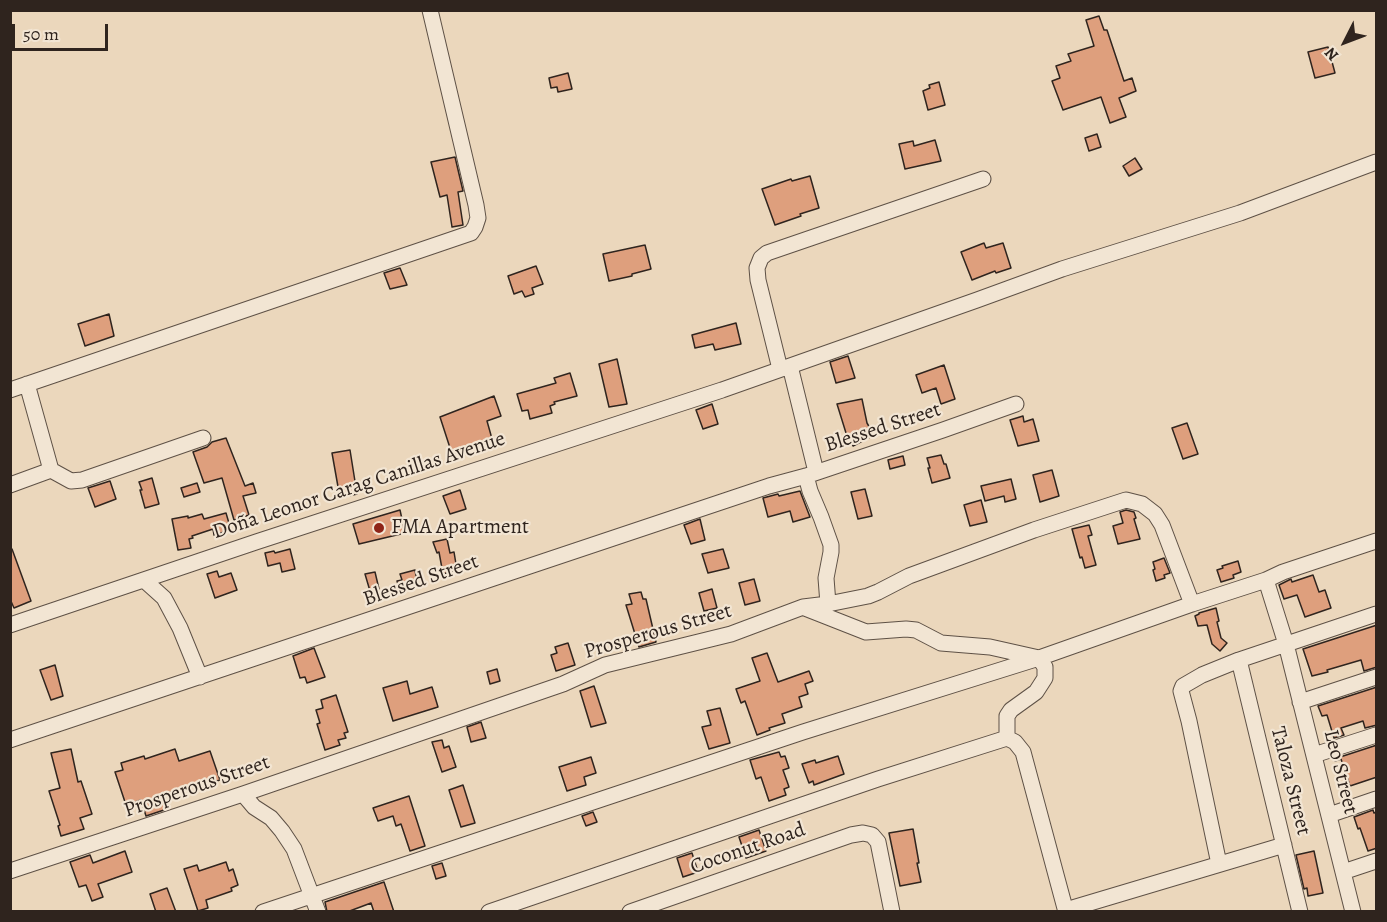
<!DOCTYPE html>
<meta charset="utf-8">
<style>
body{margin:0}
#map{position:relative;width:1387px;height:922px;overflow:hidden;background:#ebd7bc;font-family:Alegreya,serif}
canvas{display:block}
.frame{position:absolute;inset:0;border:12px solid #2f241e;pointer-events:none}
.north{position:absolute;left:1315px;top:12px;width:60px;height:60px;-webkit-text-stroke:4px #f2e5d3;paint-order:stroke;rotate:228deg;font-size:16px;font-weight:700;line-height:24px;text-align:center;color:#2f241e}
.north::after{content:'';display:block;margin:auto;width:21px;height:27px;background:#2f241e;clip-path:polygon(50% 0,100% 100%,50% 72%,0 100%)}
.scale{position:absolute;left:12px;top:24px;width:96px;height:27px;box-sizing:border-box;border:3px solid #2f241e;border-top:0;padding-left:8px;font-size:18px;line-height:21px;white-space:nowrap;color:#2f241e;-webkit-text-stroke:4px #f2e5d3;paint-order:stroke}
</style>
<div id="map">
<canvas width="1387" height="922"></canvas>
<div class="frame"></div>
<div class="north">N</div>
<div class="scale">50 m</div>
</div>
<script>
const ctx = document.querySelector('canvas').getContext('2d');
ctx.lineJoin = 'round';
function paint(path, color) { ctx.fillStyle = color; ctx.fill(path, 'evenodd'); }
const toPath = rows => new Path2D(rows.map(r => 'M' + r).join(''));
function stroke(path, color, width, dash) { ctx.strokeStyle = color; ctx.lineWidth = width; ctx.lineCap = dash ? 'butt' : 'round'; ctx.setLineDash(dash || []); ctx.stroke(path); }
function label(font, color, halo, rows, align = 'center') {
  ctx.font = font + ' Alegreya,serif'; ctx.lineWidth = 4.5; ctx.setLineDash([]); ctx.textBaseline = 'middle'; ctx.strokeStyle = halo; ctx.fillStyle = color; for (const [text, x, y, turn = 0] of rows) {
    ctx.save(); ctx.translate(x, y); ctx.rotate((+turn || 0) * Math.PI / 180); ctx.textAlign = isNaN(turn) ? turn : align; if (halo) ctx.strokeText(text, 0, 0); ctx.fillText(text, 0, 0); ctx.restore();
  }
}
const building = toPath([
 [1099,16,1104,30,1107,30,1124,81,1132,78,1136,91,1119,98,1126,117,1110,123,1101,97,1063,110,1052,81,1060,78,1056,66,1071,61,1068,54,1094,46,1086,20,1099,16],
 [1328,47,1335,73,1315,78,1308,52,1328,47],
 [568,73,572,89,558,92,557,87,551,88,549,78,568,73],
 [939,82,945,105,928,110,923,91,930,88,929,85,939,82],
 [1097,134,1101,147,1089,151,1085,138,1097,134],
 [935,140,941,161,905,169,899,144,913,141,914,146,935,140],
 [455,157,463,191,458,192,463,225,452,227,447,195,440,197,431,162,455,157],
 [1135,158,1142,169,1129,176,1123,166,1135,158],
 [810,176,819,208,800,214,801,216,775,225,762,189,791,179,792,181,810,176],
 [984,243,986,248,1003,243,1011,268,996,273,995,271,972,280,961,252,984,243],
 [645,245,651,269,632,274,632,276,609,281,603,254,645,245],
 [536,266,543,284,532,288,534,294,525,297,522,291,514,294,508,276,536,266],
 [400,268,407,285,390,289,384,273,400,268],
 [109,314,114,336,85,346,78,324,109,314],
 [736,323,741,344,715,350,713,344,695,348,692,335,736,323],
 [848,356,855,378,836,383,830,362,848,356],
 [617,359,627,404,609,407,599,364,617,359],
 [944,365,955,399,941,404,936,388,922,393,916,375,944,365],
 [570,373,577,396,554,402,555,404,550,406,552,413,530,419,528,410,522,411,517,394,556,383,554,378,570,373],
 [494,396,501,416,487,421,494,446,463,455,461,451,452,454,440,417,494,396],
 [862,399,867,423,874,435,853,446,846,433,837,404,862,399],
 [712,404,718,424,703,429,696,410,712,404],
 [1023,416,1024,422,1033,419,1039,441,1018,446,1010,420,1023,416],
 [1187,423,1198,454,1183,459,1172,428,1187,423],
 [226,438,245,486,253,483,256,493,243,496,249,515,234,520,222,478,204,483,193,452,207,447,212,442,226,438],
 [350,450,357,494,340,498,332,453,350,450],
 [941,455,944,464,946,464,950,478,932,483,928,468,930,468,927,458,941,455],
 [903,456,905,465,890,469,888,460,903,456],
 [1052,470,1059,496,1040,502,1033,475,1052,470],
 [152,478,159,504,145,508,140,490,142,490,139,482,152,478],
 [1011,479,1016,499,1005,502,1004,496,985,501,981,486,1011,479],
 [110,481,116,499,95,507,88,488,110,481],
 [197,483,200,492,184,497,181,488,197,483],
 [865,489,872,516,858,519,851,492,865,489],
 [460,490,466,509,450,514,443,496,460,490],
 [800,491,810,517,793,522,790,511,768,517,763,498,778,494,779,496,800,491],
 [981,500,987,522,970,526,964,505,981,500],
 [400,510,405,533,359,544,353,524,400,510],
 [1126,510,1134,512,1136,518,1134,519,1140,539,1118,544,1113,526,1123,523,1120,512,1126,510],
 [226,513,231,530,214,535,213,529,192,536,193,538,189,539,191,548,178,550,172,519,188,516,188,518,202,514,204,519,226,513],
 [700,519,705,540,691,544,684,525,700,519],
 [1089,525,1092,535,1088,536,1096,565,1085,568,1082,557,1080,558,1072,529,1089,525],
 [447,539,450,553,454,552,457,570,443,574,439,552,437,553,433,542,447,539],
 [12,549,31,601,14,608,10,599,10,550,12,549],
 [290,549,295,569,282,572,280,563,268,566,265,553,274,551,275,553,290,549],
 [723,549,729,568,708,573,702,554,723,549],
 [1164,558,1170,573,1164,575,1165,578,1156,581,1153,570,1155,569,1153,562,1164,558],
 [1238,561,1241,572,1233,575,1234,578,1221,582,1217,570,1223,568,1222,566,1238,561],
 [415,570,418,586,400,591,397,581,402,580,400,574,415,570],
 [217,571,219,577,231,573,237,590,215,598,207,574,217,571],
 [375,572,379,589,370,591,365,574,375,572],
 [1313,575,1319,592,1325,590,1331,608,1305,617,1297,595,1284,599,1279,585,1291,579,1292,582,1313,575],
 [754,579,760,601,745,605,739,583,754,579],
 [712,589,717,608,704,611,699,593,712,589],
 [641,592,643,599,646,599,656,642,639,647,626,605,632,604,629,594,641,592],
 [1216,608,1219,621,1217,622,1221,638,1227,643,1220,651,1212,644,1207,625,1198,626,1195,616,1199,614,1199,613,1216,608],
 [1377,625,1377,667,1364,671,1361,660,1327,670,1328,672,1312,676,1303,649,1377,625],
 [568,643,575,665,556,671,551,655,557,653,555,647,568,643],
 [314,648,325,677,307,683,305,677,300,678,293,656,314,648],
 [767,653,778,682,809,671,813,681,805,684,808,694,799,697,802,707,782,714,785,723,769,728,770,730,757,735,745,701,741,703,736,689,760,681,752,658,767,653],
 [55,665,63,696,51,700,40,670,55,665],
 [497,669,500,681,490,684,487,672,497,669],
 [407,681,410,694,432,687,438,707,393,721,383,688,407,681],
 [594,686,606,723,591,727,580,691,594,686],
 [1377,687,1377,725,1365,728,1363,721,1341,728,1344,735,1334,738,1327,715,1322,716,1318,706,1377,687],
 [336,695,348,732,344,733,346,738,338,740,340,745,325,750,317,724,320,723,316,710,323,708,321,700,336,695],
 [720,708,730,743,709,749,702,727,711,725,707,711,720,708],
 [481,722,486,738,471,742,467,727,481,722],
 [442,740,444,748,449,746,456,767,442,772,432,742,442,740],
 [1377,745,1377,777,1350,786,1341,759,1335,761,1334,759,1377,745],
 [71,749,78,782,81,781,92,814,80,818,84,829,61,836,58,826,60,825,49,791,60,788,51,753,71,749],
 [175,749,179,761,210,751,220,780,206,784,205,781,162,795,167,809,146,816,141,800,126,805,115,772,123,770,121,763,144,756,145,759,175,749],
 [779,752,781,757,785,756,789,768,783,770,789,787,784,789,786,795,769,801,761,777,756,779,750,760,779,752],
 [838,756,844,774,814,785,813,781,809,783,802,764,815,760,816,763,838,756],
 [591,757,596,773,584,777,586,785,567,791,559,767,591,757],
 [463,785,475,823,461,827,449,790,463,785],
 [409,796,425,846,410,851,401,824,396,826,393,816,378,821,373,808,409,796],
 [1373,810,1374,813,1377,812,1377,848,1368,851,1360,828,1358,829,1354,817,1373,810],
 [593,812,597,822,586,826,582,816,593,812],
 [913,829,919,863,917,863,921,882,900,886,889,833,913,829],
 [759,830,766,851,746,858,739,837,759,830],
 [125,851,132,872,98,884,103,897,92,901,86,885,79,887,70,862,90,855,93,863,125,851],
 [1314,851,1323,893,1308,896,1307,888,1304,889,1296,855,1314,851],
 [692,853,698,872,683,877,677,858,692,853],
 [226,862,229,871,233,869,238,885,231,888,232,891,206,900,208,908,198,911,184,869,197,865,199,871,226,862],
 [442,863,446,876,436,879,432,866,442,863],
 [384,882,394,912,374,912,371,903,347,912,327,912,325,902,384,882],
 [167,888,176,912,156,912,150,894,167,888]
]);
paint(building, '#de9f7d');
stroke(building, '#2f241e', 1.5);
const street = toPath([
 [790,366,816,472],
 [780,369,758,280,757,268,761,258,767,253,983,179],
 [27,384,51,470,71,481,82,480,203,438],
 [10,390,471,233,475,227,478,218,476,205,430,10],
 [806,476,810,491,821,517,831,545,831,552,826,578,828,604],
 [10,485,51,470],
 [144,580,164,598,180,628,200,677],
 [1266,580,1283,572,1376,541],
 [805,608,866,632,906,629,916,630,941,643,990,647,1039,658,1045,667,1045,678,1036,692,1011,710,1007,716,1007,738],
 [10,625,256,542,722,390,977,300,1062,269,1240,213,1376,162],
 [1239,660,1300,912],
 [1300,702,1376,677],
 [10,740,769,486,806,476,943,430,1016,404],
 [1314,755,1376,735],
 [243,794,254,807,271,818,282,831,294,849,318,912],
 [1329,815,1376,799],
 [1219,864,1189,721,1181,691,1183,686,1202,675,1239,660,1376,614],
 [10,871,243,794,563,684,605,665,731,634,803,607,828,604,868,596,878,592,909,576,1034,530,1126,500,1142,504,1155,514,1162,525,1192,604],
 [1343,872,1376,861],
 [1066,910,1284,845],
 [263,912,803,732,1039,658,1192,604,1266,580,1286,644,1353,912],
 [489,912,878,779,1007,738,1015,742,1023,752,1066,912],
 [630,912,851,835,863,833,872,835,878,842,892,912]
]);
stroke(street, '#5e5146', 17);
stroke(street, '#f2e5d3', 15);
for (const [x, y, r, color] of [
 [379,528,6,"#8f2418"]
]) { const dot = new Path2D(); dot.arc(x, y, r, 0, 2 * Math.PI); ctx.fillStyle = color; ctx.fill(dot); stroke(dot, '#f2e5d3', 2); }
label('21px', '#2f241e', '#f2e5d3', [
 ["Blessed Street",883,428,-18],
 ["Doña Leonor Carag Canillas Avenue",359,486,-18],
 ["Blessed Street",421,581,-19],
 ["Prosperous Street",658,632,-16],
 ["Leo Street",1340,772,76],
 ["Taloza Street",1290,781,76],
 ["Prosperous Street",197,787,-19],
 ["Coconut Road",748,849,-19]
]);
label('21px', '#2f241e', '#f2e5d3', [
 ["FMA Apartment",391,528]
], 'left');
</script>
